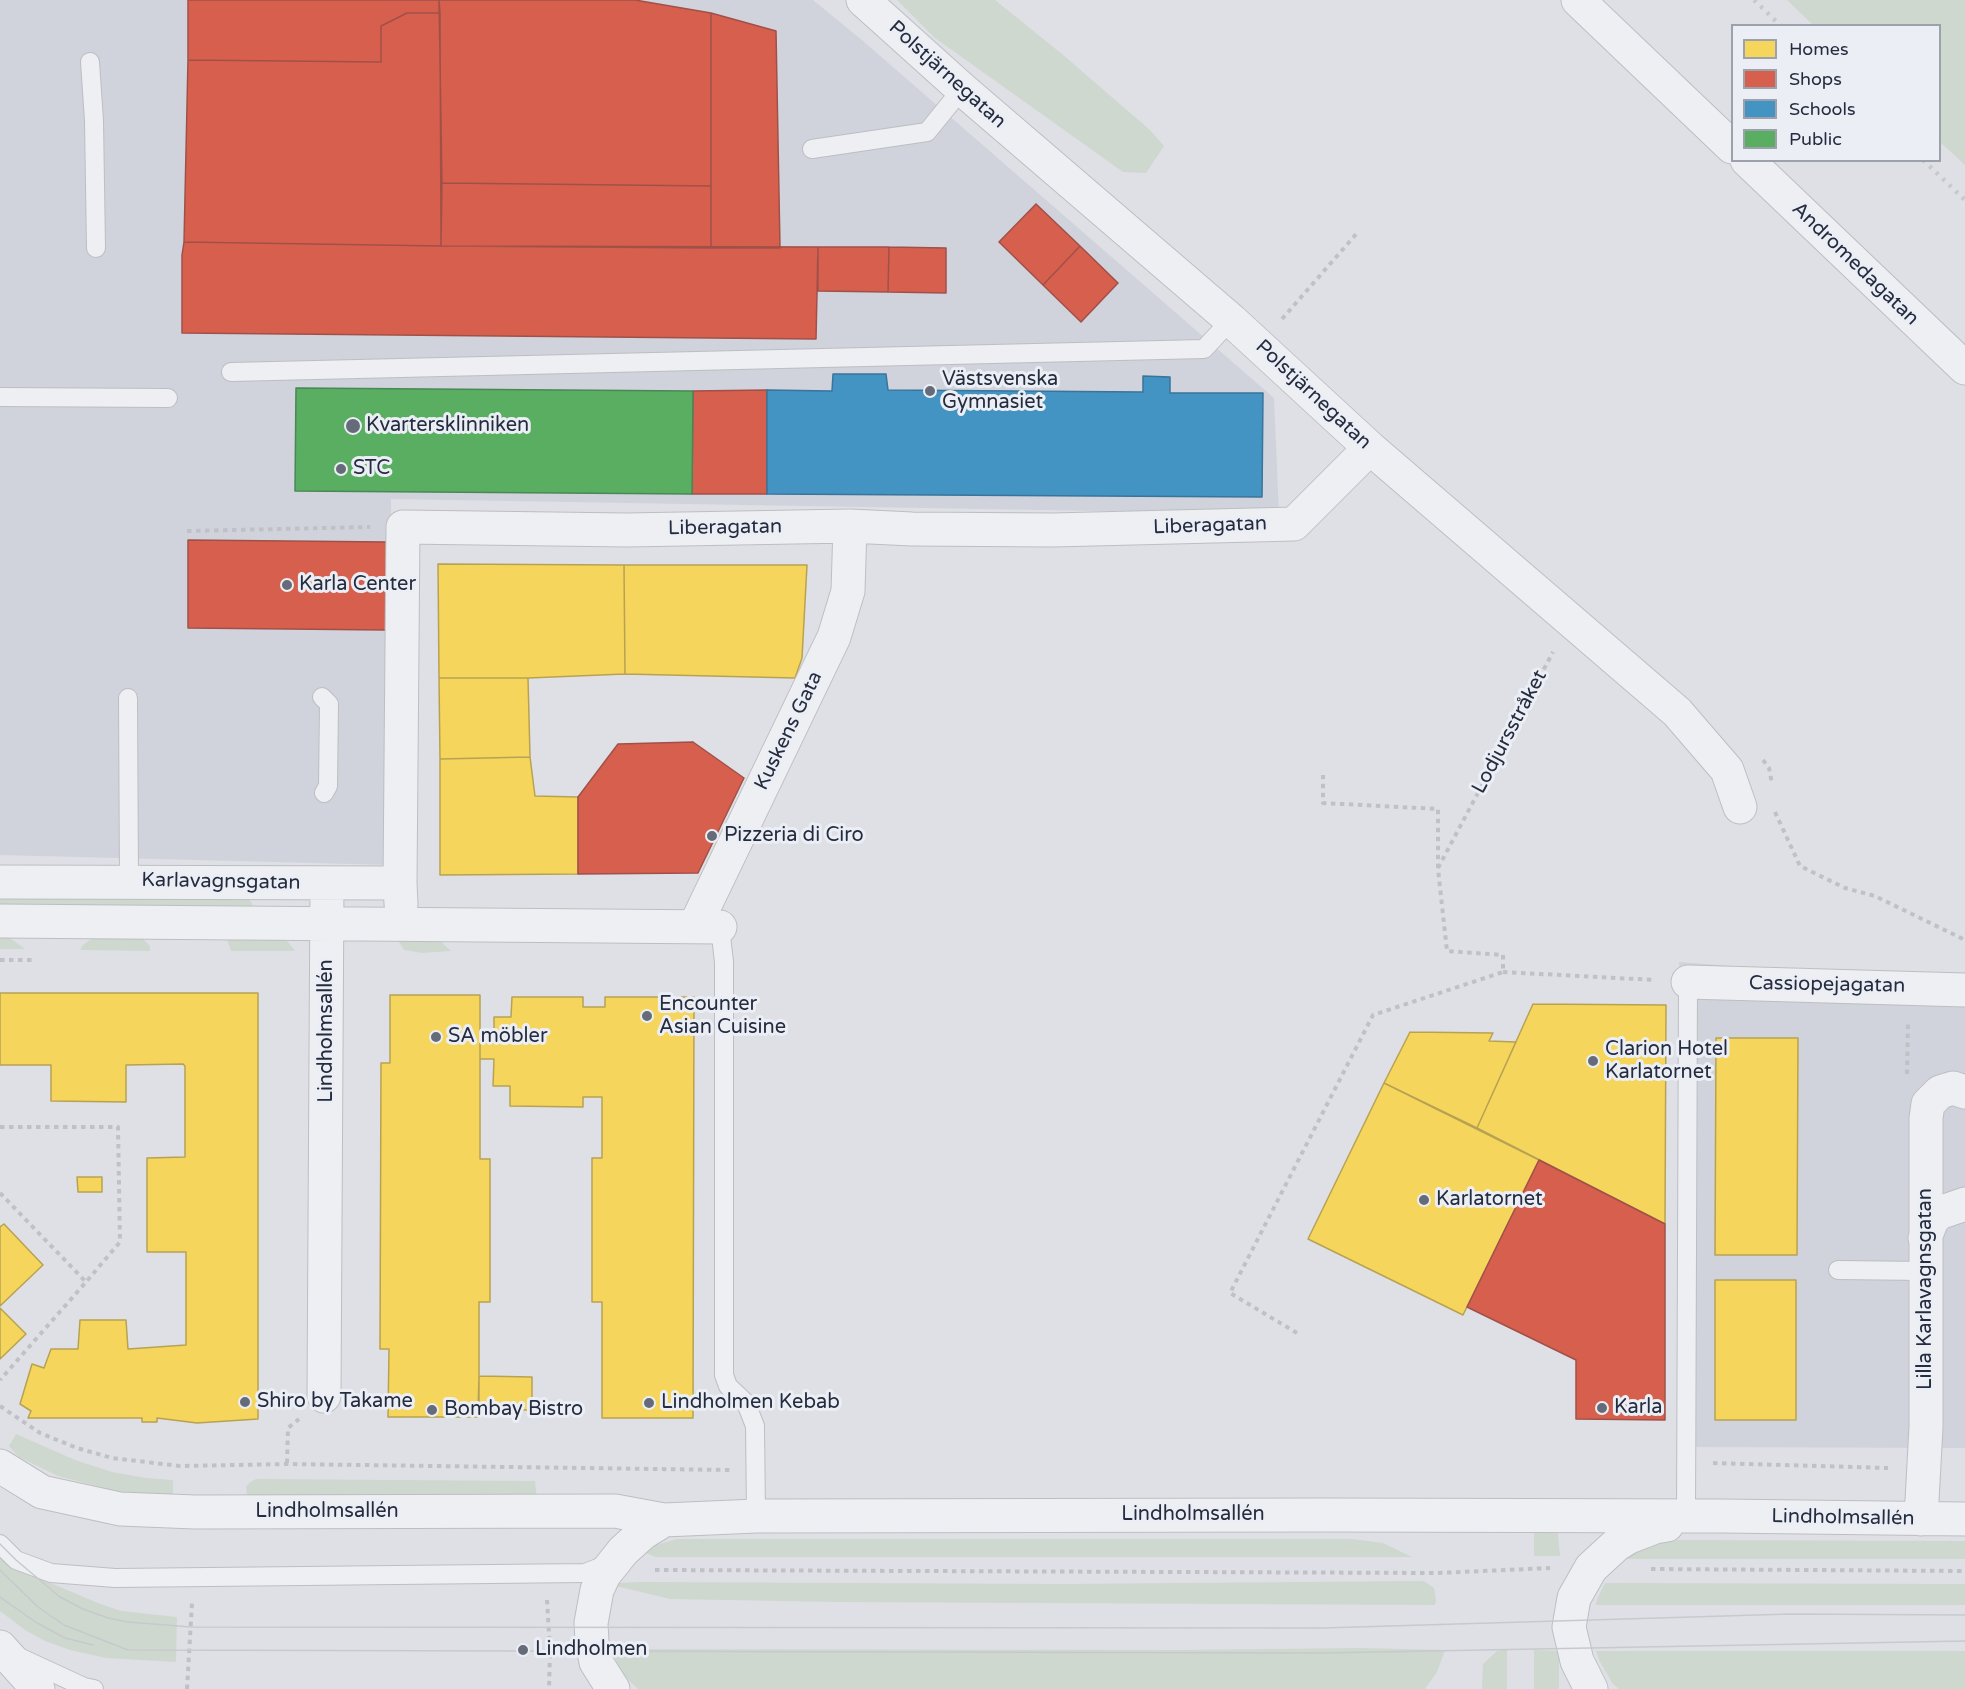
<!DOCTYPE html>
<meta charset="utf-8">
<style>
body{margin:0}
#map{position:relative;width:1965px;height:1689px;overflow:hidden;background:#dfe0e5;font-family:"Varela Round",sans-serif}
canvas{display:block}
.legend{position:absolute;left:1731px;top:24px;width:210px;height:138px;box-sizing:border-box;background:#ebeff5;border:2px solid #9ca1ac;margin:0;padding:8px 10px;list-style:none;font-size:18px;color:#252c3f}
.legend li{display:flex;align-items:center;gap:12px;height:30px}
.legend b{width:30px;border:2px solid #9ca1ac}
</style>
<div id="map">
<canvas width="1965" height="1689"></canvas>
<ul class="legend">
<li><b style="height:16px;background:#f6d55c"></b>Homes</li>
<li><b style="height:16px;background:#d6604d"></b>Shops</li>
<li><b style="height:16px;background:#4393c3"></b>Schools</li>
<li><b style="height:16px;background:#5aae61"></b>Public</li>
</ul>
</div>
<script>
const ctx = document.querySelector('canvas').getContext('2d');
ctx.lineJoin = 'round';
function paint(path, color) { ctx.fillStyle = color; ctx.fill(path, 'evenodd'); }
const toPath = rows => new Path2D(rows.map(r => 'M' + r).join(''));
function stroke(path, color, width, dash) { ctx.strokeStyle = color; ctx.lineWidth = width; ctx.lineCap = dash ? 'butt' : 'round'; ctx.setLineDash(dash || []); ctx.stroke(path); }
function label(font, color, halo, rows, align = 'center') {
  ctx.font = font + ' "Varela Round",sans-serif'; ctx.lineWidth = 6; ctx.setLineDash([]); ctx.textBaseline = 'middle'; ctx.strokeStyle = halo; ctx.fillStyle = color; for (const [text, x, y, turn = 0] of rows) {
    ctx.save(); ctx.translate(x, y); ctx.rotate((+turn || 0) * Math.PI / 180); ctx.textAlign = isNaN(turn) ? turn : align; if (halo) ctx.strokeText(text, 0, 0); ctx.fillText(text, 0, 0); ctx.restore();
  }
}
paint(toPath([
 [0,0,813,0,863,41,1274,398,1279,514,391,499,392,865,0,855],
 [1679,962,1929,981,1965,998,1965,1448,1692,1447]
]), '#d0d3dc');
paint(toPath([
 [897,0,995,0,1062,54,1150,130,1164,146,1146,173,1123,172,935,38],
 [1787,0,1965,0,1965,165,1940,142,1940,26,1813,25],
 [0,897,239,898,250,900,254,908,0,911],
 [401,935,439,940,451,951,422,953,404,950,399,942],
 [0,936,7,936,25,949,0,949],
 [96,936,135,936,143,939,150,946,150,951,80,950,83,945],
 [232,937,277,937,288,942,295,951,231,951,227,939],
 [16,1434,75,1460,112,1472,146,1478,173,1480,173,1497,135,1496,58,1476,19,1457,9,1446],
 [256,1479,535,1481,537,1499,247,1496,246,1487,250,1482],
 [1534,1524,1557,1524,1560,1556,1534,1556],
 [677,1539,1352,1539,1383,1543,1412,1557,656,1557,646,1553,656,1545],
 [1677,1540,1965,1541,1965,1559,1627,1559,1636,1551,1653,1545],
 [0,1556,15,1568,98,1603,121,1611,177,1617,176,1662,106,1658,70,1650,45,1641,25,1630,0,1611],
 [1424,1581,1434,1588,1436,1600,1435,1605,839,1602,670,1599,616,1586,619,1583,640,1582,1062,1584],
 [1605,1583,1965,1584,1965,1605,1596,1605,1597,1599],
 [1362,1648,1445,1650,1437,1672,1425,1689,638,1689,622,1674,611,1649,1177,1650],
 [1507,1649,1507,1689,1482,1689,1483,1664,1497,1651],
 [1534,1650,1559,1651,1559,1689,1534,1689],
 [1596,1651,1965,1651,1965,1689,1619,1689,1613,1684,1600,1662]
]), '#ced8ce');
const homes = toPath([
 [438,564,624,565,625,674,528,678,439,678,438,564],
 [624,565,807,565,802,658,795,678,625,674,624,565],
 [439,678,528,678,530,757,440,759,439,678],
 [530,757,535,796,578,797,578,874,440,875,440,759,530,757],
 [0,993,258,993,258,1419,197,1423,157,1418,157,1422,142,1422,142,1418,28,1418,31,1411,20,1404,32,1364,44,1368,51,1349,78,1349,80,1320,126,1320,128,1349,186,1345,186,1252,147,1252,147,1158,185,1157,185,1066,183,1064,126,1065,126,1102,51,1101,51,1065,0,1065,0,993],
 [390,995,480,995,480,1159,490,1159,490,1302,479,1302,479,1417,388,1417,389,1349,380,1349,381,1063,390,1063,390,995],
 [512,997,583,997,583,1007,605,1007,605,997,694,997,693,1418,602,1418,602,1302,592,1302,592,1158,602,1158,602,1097,583,1097,583,1107,510,1106,510,1086,493,1086,494,1059,480,1059,480,1043,494,1043,494,1017,511,1017,512,997],
 [1533,1004,1666,1005,1665,1224,1477,1128,1533,1004],
 [1410,1032,1493,1033,1489,1041,1516,1042,1477,1128,1384,1083,1410,1032],
 [1716,1038,1798,1038,1797,1255,1715,1255,1716,1038],
 [1384,1083,1539,1160,1463,1315,1308,1239,1384,1083],
 [77,1177,102,1177,102,1192,78,1192,77,1177],
 [4,1224,43,1265,0,1306,0,1227,4,1224],
 [1715,1280,1796,1280,1796,1420,1715,1420,1715,1280],
 [0,1308,26,1334,0,1359,0,1308],
 [479,1376,532,1377,532,1410,478,1410,479,1376]
]);
paint(homes, '#f6d55c');
stroke(homes, '#b7a253', 1.5);
const shops = toPath([
 [188,0,439,0,440,13,407,13,381,26,381,62,188,60,188,0],
 [439,0,635,0,711,13,711,186,442,183,439,0],
 [407,13,440,13,441,246,184,242,188,60,381,62,381,26,407,13],
 [711,13,776,31,780,248,711,248,711,13],
 [442,183,711,186,711,248,441,246,442,183],
 [1036,204,1080,246,1043,285,999,242,1036,204],
 [184,242,441,246,818,247,816,339,182,333,182,255,184,242],
 [1080,246,1118,283,1081,322,1043,285,1080,246],
 [818,247,889,247,888,292,818,291,818,247],
 [889,247,946,248,946,293,888,292,889,247],
 [767,390,767,494,692,494,693,391,767,390],
 [188,540,387,542,386,630,188,628,188,540],
 [693,742,744,778,698,873,578,874,578,797,618,744,693,742],
 [1539,1160,1665,1224,1665,1420,1576,1419,1576,1360,1467,1307,1539,1160]
]);
paint(shops, '#d6604d');
stroke(shops, '#a15049', 1.5);
const schools = toPath([
 [833,374,886,374,888,390,1143,392,1143,376,1170,377,1170,393,1263,393,1262,497,767,494,767,390,832,391,833,374]
]);
paint(schools, '#4393c3');
stroke(schools, '#3a749b', 1.5);
const public = toPath([
 [296,388,693,391,692,494,295,491,296,388]
]);
paint(public, '#5aae61');
stroke(public, '#4a8757', 1.5);
const service = toPath([
 [90,62,94,121,96,248],
 [812,149,927,132,962,89],
 [231,372,1204,349,1231,320],
 [0,397,168,398],
 [322,697,329,704,328,786,324,793],
 [128,698,129,881],
 [720,927,724,962,724,1375,728,1386,746,1403,755,1426,756,1516],
 [1838,1270,1925,1271],
 [1686,1516,1688,982],
 [0,1544,16,1560,51,1573,115,1578,585,1573,608,1564],
 [19,1657,84,1687,94,1689]
]);
const minor = toPath([
 [863,0,962,89,1231,320,1370,448,1677,712,1727,770,1740,807],
 [1578,0,1732,147],
 [1747,160,1965,368],
 [0,882,400,883,401,904],
 [400,883,403,527,627,530,850,526,912,529,1053,530,1294,524,1370,448],
 [0,921,720,927],
 [695,926,834,637,848,591,850,526],
 [1688,982,1965,990],
 [1925,1238,1932,1220,1939,1213,1965,1204],
 [324,1396,327,883],
 [0,1466,42,1492,120,1509,195,1512,615,1511,664,1520,756,1516,1325,1515,1722,1516,1965,1519],
 [1921,1519,1926,1427,1926,1118,1928,1104,1940,1092,1953,1088,1965,1092],
 [0,1647,38,1689],
 [613,1689,596,1662,592,1642,591,1623,597,1590,604,1575,623,1551,643,1533,664,1520],
 [1591,1689,1577,1661,1569,1627,1574,1598,1591,1568,1616,1545,1629,1537,1655,1527,1667,1525]
]);
stroke(service, '#bdbec3', 20);
stroke(minor, '#bdbec3', 35);
stroke(toPath([
 [1282,319,1358,232],
 [187,531,370,527],
 [1763,760,1769,768,1772,784],
 [1775,812,1800,866,1845,888,1875,896,1965,940],
 [1438,868,1553,652],
 [0,960,32,960],
 [1503,972,1655,980],
 [1907,1074,1908,1022],
 [0,1127,118,1127,120,1242,86,1282],
 [0,1193,86,1282,0,1380],
 [1297,1333,1230,1293,1373,1015,1503,972,1503,955,1447,951,1438,869,1438,809,1323,803,1323,775],
 [0,1406,40,1433,77,1448,112,1458,180,1466,287,1464,730,1470],
 [287,1463,288,1428,299,1419],
 [1713,1463,1888,1468],
 [1651,1569,1965,1571],
 [655,1570,1438,1573,1550,1568],
 [547,1600,550,1650,549,1689],
 [187,1689,192,1603]
]), '#c0c1c7', 4, [4.5, 4.5]);
stroke(service, '#eeeff2', 18);
stroke(minor, '#eeeff2', 33);
stroke(toPath([
 [0,1544,16,1560,60,1597,83,1609,108,1618,128,1622,191,1627,1323,1628,1791,1614,1965,1615],
 [0,1570,38,1607,64,1625,128,1650,1321,1653,1965,1641],
 [0,1597,37,1623,65,1638,93,1645]
]), '#c7c9cd', 1.5);
stroke(toPath([
 [1754,0,1781,26],
 [1923,160,1965,200]
]), '#c7c9cd', 4.5, [3, 6]);
for (const [x, y, r, color] of [
 [930,391,6,"#666b79"],
 [353,426,8,"#666b79"],
 [341,469,6,"#666b79"],
 [287,585,6,"#666b79"],
 [712,836,6,"#666b79"],
 [647,1016,6,"#666b79"],
 [436,1037,6,"#666b79"],
 [1593,1061,6,"#666b79"],
 [1424,1200,6,"#666b79"],
 [245,1402,6,"#666b79"],
 [649,1403,6,"#666b79"],
 [1602,1408,6,"#666b79"],
 [432,1410,6,"#666b79"],
 [523,1650,6,"#666b79"]
]) { const dot = new Path2D(); dot.arc(x, y, r, 0, 2 * Math.PI); ctx.fillStyle = color; ctx.fill(dot); stroke(dot, '#ebeff5', 2); }
label('20px', '#252c3f', '#ebeff5', [
 ["Polstjärnegatan",947,75,42],
 ["Andromedagatan",1855,264,44],
 ["Polstjärnegatan",1313,395,43],
 ["Liberagatan",1210,526,-2],
 ["Liberagatan",725,528,-1],
 ["Kuskens Gata",789,731,-64],
 ["Lodjursstråket",1510,732,-62],
 ["Karlavagnsgatan",221,882,1],
 ["Cassiopejagatan",1827,985,1],
 ["Lindholmsallén",327,1031,-90],
 ["Lilla Karlavagnsgatan",1926,1289,-90],
 ["Lindholmsallén",327,1512],
 ["Lindholmsallén",1193,1515],
 ["Lindholmsallén",1843,1518,1]
]);
label('20px', '#252c3f', '#ebeff5', [
 ["Västsvenska",942,380],
 ["Gymnasiet",942,403],
 ["Kvartersklinniken",366,426],
 ["STC",353,469],
 ["Karla Center",299,585],
 ["Pizzeria di Ciro",724,836],
 ["Encounter",659,1005],
 ["Asian Cuisine",659,1028],
 ["SA möbler",448,1037],
 ["Clarion Hotel",1605,1050],
 ["Karlatornet",1605,1073],
 ["Karlatornet",1436,1200],
 ["Shiro by Takame",257,1402],
 ["Lindholmen Kebab",661,1403],
 ["Karla",1614,1408],
 ["Bombay Bistro",444,1410],
 ["Lindholmen",535,1650]
], 'left');
</script>
